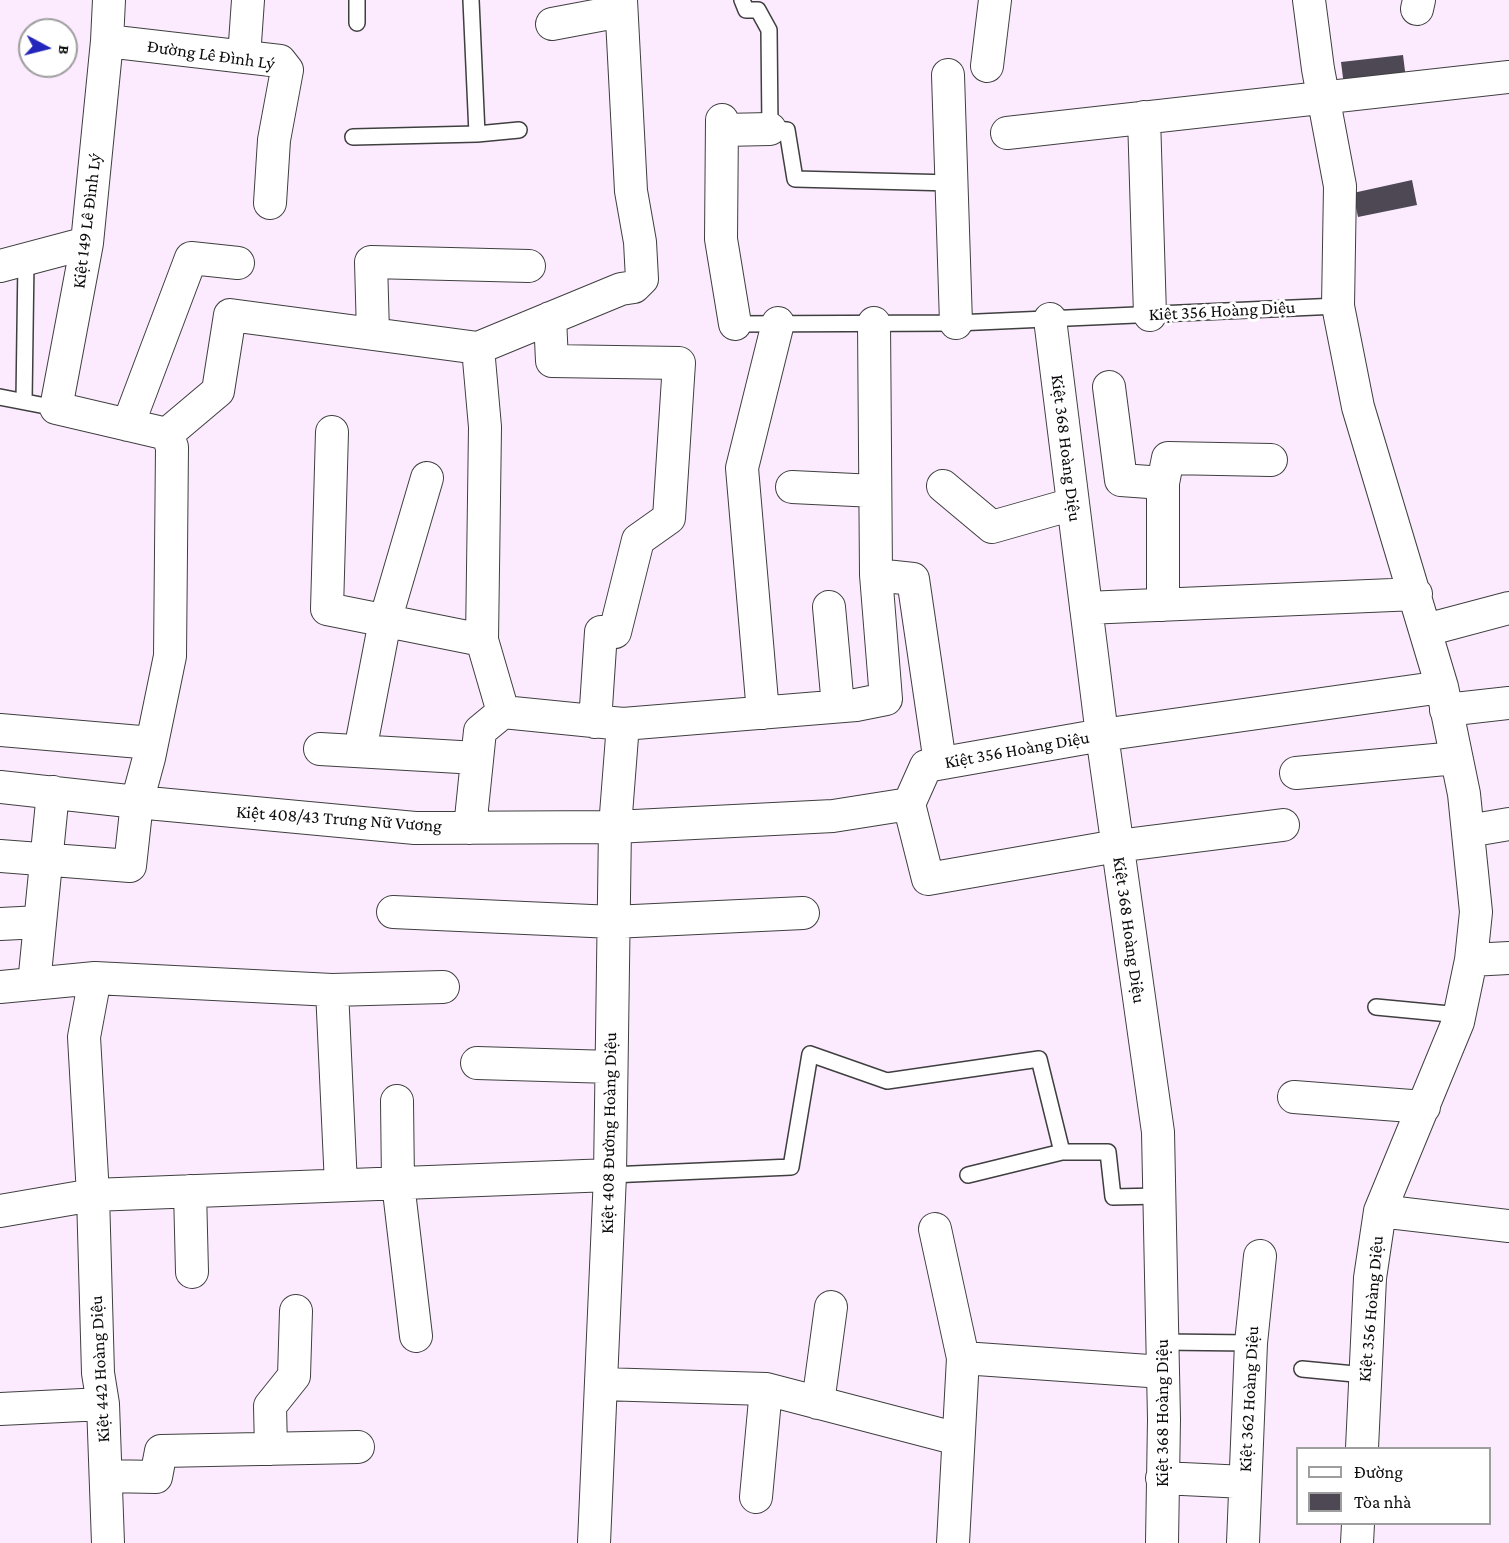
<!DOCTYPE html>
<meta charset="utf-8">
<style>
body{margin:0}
#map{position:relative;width:1509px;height:1543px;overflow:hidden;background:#fcebff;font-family:"Crimson Pro",serif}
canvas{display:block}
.legend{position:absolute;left:1296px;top:1447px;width:195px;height:78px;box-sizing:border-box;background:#fff;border:2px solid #9e9e9e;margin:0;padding:8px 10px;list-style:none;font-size:18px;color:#0c0c0c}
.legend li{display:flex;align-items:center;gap:12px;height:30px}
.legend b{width:30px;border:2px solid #9e9e9e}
.north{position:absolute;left:18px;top:18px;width:60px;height:60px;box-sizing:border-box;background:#fff;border:2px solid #9e9e9e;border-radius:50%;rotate:97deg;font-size:16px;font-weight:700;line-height:24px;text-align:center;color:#0c0c0c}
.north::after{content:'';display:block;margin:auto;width:21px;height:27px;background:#2426bb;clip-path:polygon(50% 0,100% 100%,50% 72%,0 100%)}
</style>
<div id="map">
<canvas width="1509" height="1543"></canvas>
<ul class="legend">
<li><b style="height:8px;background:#fff"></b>Đường</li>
<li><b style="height:16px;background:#4d4854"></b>Tòa nhà</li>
</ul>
<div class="north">B</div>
</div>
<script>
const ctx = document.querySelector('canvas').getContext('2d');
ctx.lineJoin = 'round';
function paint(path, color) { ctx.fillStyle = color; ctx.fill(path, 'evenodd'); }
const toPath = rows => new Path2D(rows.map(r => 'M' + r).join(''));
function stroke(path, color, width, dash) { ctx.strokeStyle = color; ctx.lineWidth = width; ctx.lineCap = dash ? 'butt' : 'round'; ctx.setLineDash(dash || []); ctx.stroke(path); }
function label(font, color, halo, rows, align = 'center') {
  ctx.font = font + ' "Crimson Pro",serif'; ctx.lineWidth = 6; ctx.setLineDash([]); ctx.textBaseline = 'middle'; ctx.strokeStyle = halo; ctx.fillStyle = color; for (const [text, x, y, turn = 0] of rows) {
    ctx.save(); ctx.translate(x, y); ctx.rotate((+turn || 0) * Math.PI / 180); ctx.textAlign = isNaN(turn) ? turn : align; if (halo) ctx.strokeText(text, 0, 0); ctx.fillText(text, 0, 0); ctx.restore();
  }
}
paint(toPath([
 [1403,55,1406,79,1344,86,1341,62],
 [1412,180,1417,205,1358,217,1353,193]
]), '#4d4854');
const lane = toPath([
 [471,0,477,134],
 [742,0,746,10,758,10,769,30,770,129,787,130,795,179,952,183],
 [357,23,357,0],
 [353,137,477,134,519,130],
 [735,324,956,323,1338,306],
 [0,397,56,408],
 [24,401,26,260],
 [1376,1007,1460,1015],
 [1062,1152,1108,1152,1113,1197,1159,1196],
 [610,1175,791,1167,810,1054,887,1081,1039,1059,1062,1152,968,1175],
 [1162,1342,1251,1343],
 [1302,1369,1365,1375]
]);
const street = toPath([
 [109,0,107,41,87,243,56,408,167,434],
 [1309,0,1318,69,1340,186,1338,306,1358,407,1442,687,1464,794,1476,912,1471,960,1458,1022,1380,1211,1370,1278,1362,1448],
 [1417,9,1419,0],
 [552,24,621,11],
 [107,41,280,61,287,70,274,140,270,203],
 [244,57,248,0],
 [987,66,995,0],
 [948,75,956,323],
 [1144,117,1150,315],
 [722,120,721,239,735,324],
 [723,130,770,129],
 [1007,133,1509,77],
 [0,266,87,243],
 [550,318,552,361,679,363,669,518,638,540,615,632,601,632,595,722],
 [1050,319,1102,735,1158,1132,1164,1419,1162,1543],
 [373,333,371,262,529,266],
 [478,348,485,427,482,640,503,712],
 [1109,387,1121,480,1163,483],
 [128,425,191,258,238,263],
 [332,432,327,609,482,640],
 [167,434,218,391,230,315,478,348,621,289,634,287,642,279,640,242,631,191,621,0],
 [943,486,992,527,1073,504],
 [792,487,875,491],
 [876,575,913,579,940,763],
 [1163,605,1163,483,1168,458,1271,460],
 [829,607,838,706],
 [1086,608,1416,594],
 [1426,630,1509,608],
 [1446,710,1509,703],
 [763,713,742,468,778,323],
 [0,730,152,743],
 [320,749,477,758],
 [360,751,385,621,427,478],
 [1296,773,1456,758],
 [0,787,137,802,415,828,615,827,833,816,909,804,926,766,1102,735,1442,687],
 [909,804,928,879,1117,846,1283,825],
 [470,828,480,731,503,712,623,724,856,705,886,699,876,575,874,323],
 [1468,831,1509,824],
 [0,856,130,866,137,802,149,758,170,656,172,447,167,434],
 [393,912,613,922,803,913],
 [0,924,40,922],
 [1471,960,1509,958],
 [95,978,84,1037,93,1195,98,1373,103,1404,108,1543],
 [34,984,53,792],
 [0,987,95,978,332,990,443,987],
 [332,990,341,1185],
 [477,1063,611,1067],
 [1294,1097,1424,1107],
 [397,1101,398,1183,416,1336],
 [190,1191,192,1272],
 [0,1211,93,1195,610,1175],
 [1380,1211,1509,1226],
 [935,1229,963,1358,953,1543],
 [963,1358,1163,1372],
 [601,1384,766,1389],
 [818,1403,831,1307],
 [0,1409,103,1404],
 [271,1449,270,1406,294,1376,296,1311],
 [106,1476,156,1477,161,1451,358,1447],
 [1162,1478,1245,1482],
 [756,1497,766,1389,958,1439],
 [594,1543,610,1175,615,827,623,724],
 [1243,1543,1251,1343,1260,1256],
 [1357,1543,1358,1524]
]);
stroke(lane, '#3f3f3f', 18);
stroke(street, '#3f3f3f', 34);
stroke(lane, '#fff', 15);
stroke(street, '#fff', 32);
label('18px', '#0c0c0c', '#fff', [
 ["Đường Lê Đình Lý",211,55,8],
 ["Kiệt 149 Lê Đình Lý",87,221,-83],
 ["Kiệt 356 Hoàng Diệu",1222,311,-3],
 ["Kiệt 368 Hoàng Diệu",1066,448,83],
 ["Kiệt 356 Hoàng Diệu",1017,750,-10],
 ["Kiệt 408/43 Trưng Nữ Vương",339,819,4],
 ["Kiệt 368 Hoàng Diệu",1129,930,82],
 ["Kiệt 408 Đường Hoàng Diệu",609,1133,-89],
 ["Kiệt 356 Hoàng Diệu",1371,1309,-85],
 ["Kiệt 442 Hoàng Diệu",100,1369,-93],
 ["Kiệt 362 Hoàng Diệu",1249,1399,-87],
 ["Kiệt 368 Hoàng Diệu",1162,1413,-90]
]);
</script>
